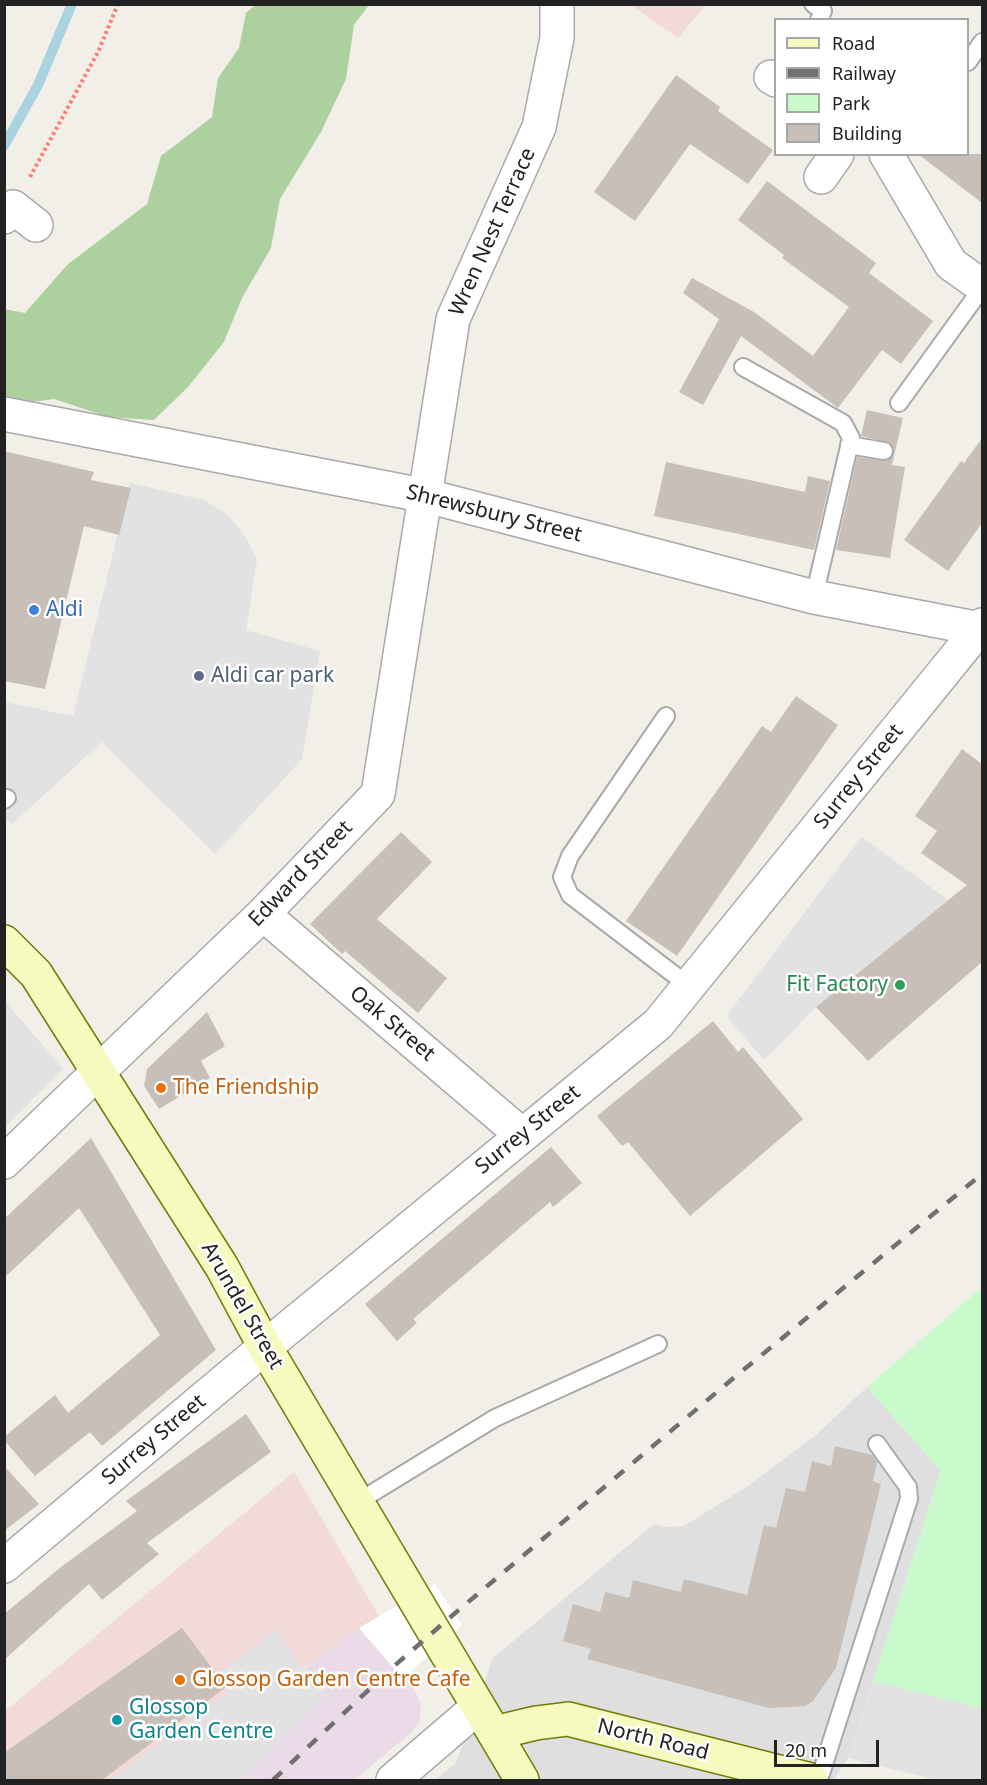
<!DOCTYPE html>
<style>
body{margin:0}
#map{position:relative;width:987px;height:1785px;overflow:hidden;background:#f2efe9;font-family:"Noto Sans",sans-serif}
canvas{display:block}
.frame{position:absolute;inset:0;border:6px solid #222;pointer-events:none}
.legend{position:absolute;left:774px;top:18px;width:195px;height:138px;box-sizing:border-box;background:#fff;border:2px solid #a7a7a7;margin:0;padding:8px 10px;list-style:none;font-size:18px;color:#222}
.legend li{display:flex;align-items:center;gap:12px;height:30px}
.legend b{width:30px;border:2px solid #a7a7a7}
.scale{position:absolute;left:774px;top:1740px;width:105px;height:27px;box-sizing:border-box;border:3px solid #222;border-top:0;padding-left:8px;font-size:18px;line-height:21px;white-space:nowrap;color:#222;-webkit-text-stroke:4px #fff;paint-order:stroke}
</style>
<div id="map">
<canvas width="987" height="1785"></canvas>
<div class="frame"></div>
<ul class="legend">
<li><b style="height:8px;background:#f7fabf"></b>Road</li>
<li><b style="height:8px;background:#707070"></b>Railway</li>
<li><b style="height:16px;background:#c8facc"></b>Park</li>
<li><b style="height:16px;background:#c7bfb8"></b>Building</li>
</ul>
<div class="scale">20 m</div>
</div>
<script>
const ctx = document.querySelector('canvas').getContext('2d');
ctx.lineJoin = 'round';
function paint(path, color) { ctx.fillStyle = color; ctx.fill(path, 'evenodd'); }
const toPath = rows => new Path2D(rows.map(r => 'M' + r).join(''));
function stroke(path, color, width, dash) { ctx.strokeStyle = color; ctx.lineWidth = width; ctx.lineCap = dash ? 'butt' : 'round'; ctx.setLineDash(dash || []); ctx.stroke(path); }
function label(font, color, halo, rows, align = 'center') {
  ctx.font = font + ' "Noto Sans",sans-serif'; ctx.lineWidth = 5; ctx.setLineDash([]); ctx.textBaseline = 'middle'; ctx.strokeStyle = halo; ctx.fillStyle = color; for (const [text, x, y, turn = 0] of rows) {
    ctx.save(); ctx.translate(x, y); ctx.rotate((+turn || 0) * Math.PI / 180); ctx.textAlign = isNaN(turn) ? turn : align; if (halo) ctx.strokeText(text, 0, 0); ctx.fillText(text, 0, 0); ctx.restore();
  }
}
paint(toPath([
 [867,1387,941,1471,848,1758,834,1780,435,1780,456,1763,493,1658,654,1524,665,1527,684,1526,745,1488,816,1435]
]), '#e0dfdf');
paint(toPath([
 [631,5,706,5,678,38],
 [294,1472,379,1616,305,1667,242,1780,5,1780,5,1711]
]), '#f2dad9');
paint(toPath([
 [359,1628,393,1667,400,1680,407,1674,421,1704,420,1721,412,1732,354,1780,242,1780,325,1696,305,1668]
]), '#ebdbe8');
paint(toPath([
 [255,5,369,5,354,25,346,79,321,132,280,199,271,248,242,298,224,342,188,387,154,420,108,417,54,399,26,403,5,397,4,309,25,313,67,265,147,204,161,156,212,117,218,78,239,48,246,13]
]), '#add19e');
paint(toPath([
 [982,1287,982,1780,938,1780,848,1758,941,1471,867,1387]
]), '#c8facc');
paint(toPath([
 [130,483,204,500,228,515,247,539,257,560,246,630,320,651,302,759,215,854,102,742,12,824,5,819,5,702,73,716],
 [862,837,948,900,816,1007,764,1060,726,1016],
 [4,1000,63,1069,5,1127,4,1127],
 [275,1630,325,1696,242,1780,112,1780,229,1691,218,1674],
 [874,1681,982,1708,982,1780,938,1780,848,1758]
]), '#e2e2e2');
paint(toPath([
 [435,1584,462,1625,400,1681,393,1667,359,1628]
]), '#fff');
stroke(toPath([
 [4,146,38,85,72,4]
]), '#aad3df', 10);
paint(toPath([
 [676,75,720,107,718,111,773,150,748,184,690,144,635,221,594,192],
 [918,154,982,154,982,203],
 [767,181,876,263,869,273,933,321,901,364,882,350,838,408,741,336,703,405,679,392,719,319,683,293,692,278,754,312,813,356,849,307,782,258,784,255,738,220],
 [867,410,903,418,892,465,905,467,890,558,836,550,857,457,887,461,894,453,890,443,861,436],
 [982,438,982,523,948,571,904,540,961,461,964,463],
 [4,451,94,472,91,480,131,488,119,535,84,526,45,689,4,681],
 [666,462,805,492,808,476,830,481,814,550,654,516],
 [796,696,838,725,677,956,626,921,762,726,771,732],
 [962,749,982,764,982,962,868,1061,816,1007,967,885,921,853,937,831,915,816],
 [401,832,432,862,377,919,447,978,418,1013,345,951,342,954,310,924],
 [207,1012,225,1046,201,1061,210,1078,159,1109,144,1086,147,1069],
 [713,1021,738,1052,743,1047,803,1119,690,1216,628,1142,622,1146,597,1116],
 [91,1138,216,1350,102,1446,90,1432,35,1476,4,1440,4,1437,55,1395,68,1413,160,1335,79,1208,4,1278,4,1219],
 [551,1147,582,1183,553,1207,550,1202,413,1319,417,1323,397,1341,365,1304],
 [246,1414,271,1452,147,1543,159,1554,102,1600,89,1584,4,1660,4,1614,61,1567,137,1511,126,1501],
 [835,1446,872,1455,877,1462,873,1481,881,1484,836,1668,813,1701,805,1706,769,1708,587,1659,591,1649,563,1641,573,1604,600,1612,605,1592,629,1598,633,1580,681,1592,684,1579,747,1595,764,1525,776,1528,786,1488,805,1492,812,1461,831,1466],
 [4,1466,39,1504,4,1531],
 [182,1628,226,1687,102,1780,4,1780,4,1753]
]), '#c7bfb8');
const lane = toPath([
 [813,4,823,11,819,20],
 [968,62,982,42],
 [743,367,843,423,851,438,814,597],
 [899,403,982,288],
 [849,445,884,451],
 [666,716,570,856,562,877,570,895,689,986],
 [4,800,7,798],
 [356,1503,495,1418,658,1344],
 [819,1780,909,1499,908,1487,877,1444]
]);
const street = toPath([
 [771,77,776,80],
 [886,154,951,264,982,286],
 [821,177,837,154],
 [4,217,13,207,36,225],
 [4,414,427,496,814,597,980,629],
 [263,914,522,1135],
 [4,1162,263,914,378,794,453,319,539,127,557,38,557,4],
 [4,1566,265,1347,658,1024,982,625],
 [393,1780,478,1707]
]);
const secondary = toPath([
 [4,942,36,974,222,1267,265,1347,522,1780],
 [494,1733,536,1723,568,1719,811,1780]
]);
stroke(lane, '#a9a9a9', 20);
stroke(street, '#a9a9a9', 36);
stroke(secondary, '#707d05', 36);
stroke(toPath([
 [30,177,98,52,118,4]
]), '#fa8072', 4, [3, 3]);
stroke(lane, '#fff', 16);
stroke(street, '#fff', 33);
stroke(secondary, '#f7fabf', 33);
stroke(toPath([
 [273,1780,393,1667,454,1614,730,1381,982,1174]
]), '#707070', 4.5, [12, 12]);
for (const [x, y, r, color] of [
 [34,610,6,"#3f7fe0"],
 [199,676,6,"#5c6f8a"],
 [900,985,6,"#2e9e5b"],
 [161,1088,6,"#e8710a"],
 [180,1680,6,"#e8710a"],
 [117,1720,6,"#0f9aa8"]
]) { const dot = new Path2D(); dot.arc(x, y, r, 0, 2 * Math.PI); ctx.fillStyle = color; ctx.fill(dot); stroke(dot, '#fff', 2); }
label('21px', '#222', '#fff', [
 ["Wren Nest Terrace",493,232,-66],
 ["Shrewsbury Street",494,514,14],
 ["Surrey Street",859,777,-51],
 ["Edward Street",301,874,-46],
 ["Oak Street",392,1024,40],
 ["Surrey Street",528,1130,-39],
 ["Arundel Street",242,1306,60],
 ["Surrey Street",154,1440,-40],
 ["North Road",653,1740,14]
]);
label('21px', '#366cbe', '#fff', [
 ["Aldi",46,610]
], 'left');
label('21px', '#4e5e75', '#fff', [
 ["Aldi car park",211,676]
], 'left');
label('21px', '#27864d', '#fff', [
 ["Fit Factory",888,985]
], 'right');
label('21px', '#c56008', '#fff', [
 ["The Friendship",173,1088],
 ["Glossop Garden Centre Cafe",192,1680]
], 'left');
label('21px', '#0d838f', '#fff', [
 ["Glossop",129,1708],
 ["Garden Centre",129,1732]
], 'left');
</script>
